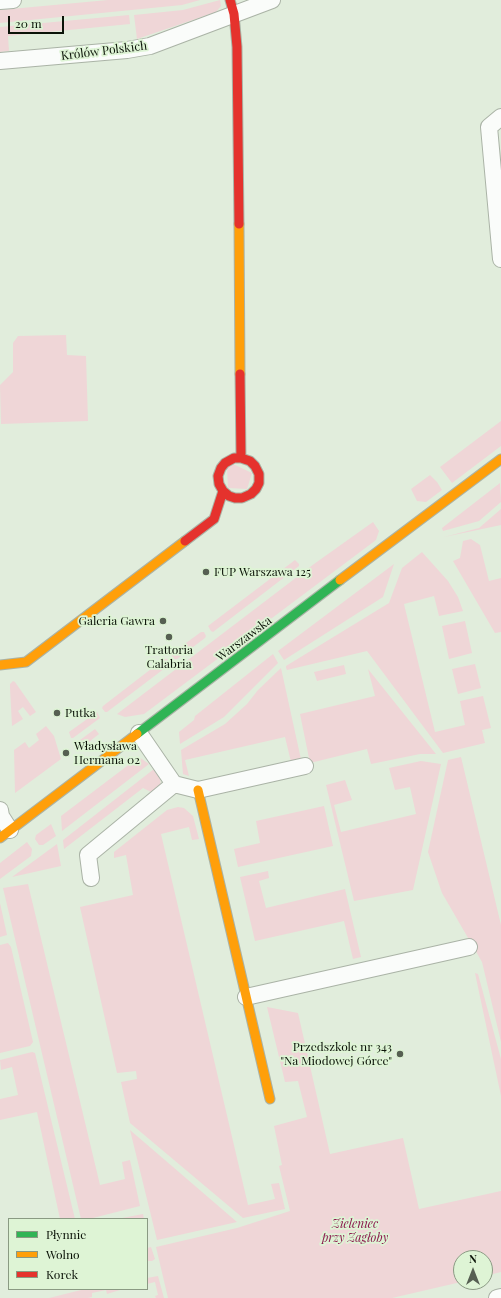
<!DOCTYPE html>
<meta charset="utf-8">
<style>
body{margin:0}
#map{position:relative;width:501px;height:1298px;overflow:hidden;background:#e1eddc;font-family:"Playfair Display",serif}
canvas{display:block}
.legend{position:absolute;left:8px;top:1218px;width:140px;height:72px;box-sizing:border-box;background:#def4d5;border:1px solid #8a9a83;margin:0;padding:5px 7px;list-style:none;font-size:12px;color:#0b1308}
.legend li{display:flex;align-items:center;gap:8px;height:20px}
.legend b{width:20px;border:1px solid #8a9a83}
.north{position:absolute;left:453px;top:1250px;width:40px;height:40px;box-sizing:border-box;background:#def4d5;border:1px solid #8a9a83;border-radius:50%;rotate:0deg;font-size:11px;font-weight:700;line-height:16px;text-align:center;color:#0b1308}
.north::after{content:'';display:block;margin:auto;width:14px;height:18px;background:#565f52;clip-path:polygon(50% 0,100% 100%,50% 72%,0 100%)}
.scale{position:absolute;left:8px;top:16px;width:56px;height:18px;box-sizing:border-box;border:2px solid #0b1308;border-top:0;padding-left:5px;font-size:12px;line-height:14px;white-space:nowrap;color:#0b1308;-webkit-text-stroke:3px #def4d5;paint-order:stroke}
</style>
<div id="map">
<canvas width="501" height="1298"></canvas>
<ul class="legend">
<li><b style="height:5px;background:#30b455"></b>Płynnie</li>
<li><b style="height:5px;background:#ff9f0a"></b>Wolno</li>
<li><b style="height:5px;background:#e5322d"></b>Korek</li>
</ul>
<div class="north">N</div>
<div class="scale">20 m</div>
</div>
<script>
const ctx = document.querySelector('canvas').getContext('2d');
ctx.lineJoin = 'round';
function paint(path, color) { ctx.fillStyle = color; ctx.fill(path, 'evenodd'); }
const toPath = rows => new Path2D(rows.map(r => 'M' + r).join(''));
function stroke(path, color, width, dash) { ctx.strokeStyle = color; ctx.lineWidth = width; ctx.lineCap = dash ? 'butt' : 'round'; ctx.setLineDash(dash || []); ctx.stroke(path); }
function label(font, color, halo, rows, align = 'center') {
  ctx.font = font + ' "Playfair Display",serif'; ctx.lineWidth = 3.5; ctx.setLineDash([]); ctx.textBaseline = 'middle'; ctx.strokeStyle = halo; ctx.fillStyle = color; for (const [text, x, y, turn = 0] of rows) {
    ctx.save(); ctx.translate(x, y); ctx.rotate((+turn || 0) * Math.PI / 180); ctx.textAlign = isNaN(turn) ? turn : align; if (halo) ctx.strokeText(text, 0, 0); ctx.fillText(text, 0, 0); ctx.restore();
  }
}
paint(toPath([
 [108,0,200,0,182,5,0,23,0,10],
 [220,0,221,6,216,12,137,39,134,15,183,10],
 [129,15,130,24,8,36,9,51,0,52,0,27],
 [66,335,67,355,86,356,88,421,1,424,0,385,13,372,13,343,18,336],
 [501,421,501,446,452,483,440,467],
 [233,464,252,473,247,489,228,488,227,468],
 [430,475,437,482,442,490,426,502,417,501,411,489],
 [500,483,501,502,479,521,443,531,442,528],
 [501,509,501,525,444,537,479,528],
 [373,522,379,531,376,540,144,714,125,717,117,714,314,564],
 [471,539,480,545,489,581,501,578,501,632,495,633,453,561,460,558,463,541],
 [422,552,448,581,458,597,463,611,439,616,434,596,404,604,435,732,465,725,460,701,483,696,491,728,482,730,485,743,443,753,367,651,287,670,286,668,286,666,389,603,402,568],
 [295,560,299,564,299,566,213,632,211,631,208,626],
 [394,564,383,597,284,660,278,651],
 [465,621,472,653,449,659,442,626],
 [201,632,204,632,206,636,205,638,177,659,174,659,171,654],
 [273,654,278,663,224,717,180,744,179,732,194,720,195,716],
 [164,659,167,659,170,663,169,665,107,712,105,712,102,708,103,706],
 [475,664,481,688,458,694,452,669],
 [344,665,346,674,317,681,314,672],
 [281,668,302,764,292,766,285,737,185,760,189,776,183,774,181,750,225,724,247,704,258,690],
 [368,669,436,754,420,754,371,764,367,749,310,763,300,714,375,696],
 [13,681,15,682,36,712,30,716,23,707,18,711,23,719,12,726,10,688,10,684],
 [97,712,100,718,73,738,71,738,69,732],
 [46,726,54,736,61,759,15,793,14,750,25,742,29,748,39,740,36,734],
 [95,729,99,734,80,749,76,743],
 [139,757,149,764,62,831,61,816],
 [461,757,501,925,501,1042,482,962,442,893,428,852,448,760],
 [421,761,441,764,413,890,354,901,326,785,345,780,352,800,334,805,341,832,416,814,410,787,395,790,389,768],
 [154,769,160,778,161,788,153,793,143,788,64,849,63,840],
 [324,806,333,846,238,867,234,849,260,843,256,821],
 [178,807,184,808,193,816,199,839,192,840,189,827,161,834,248,1205,275,1199,271,1184,279,1183,285,1209,243,1218,130,1123,121,1082,137,1079,136,1071,117,1073,80,907,133,895,126,855,114,858,114,852,167,810],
 [51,824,56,836,43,845,39,845,35,839,36,835],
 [27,842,32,849,31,856,0,879,0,863],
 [57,844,61,866,12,877],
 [268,871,269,878,259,881,266,908,345,889,361,957,353,959,344,921,255,941,240,877],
 [28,884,100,1185,125,1179,122,1162,130,1160,140,1206,89,1219,81,1219,3,888],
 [0,903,7,935,0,937],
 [8,943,11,947,33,1042,30,1046,0,1053,0,945],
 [475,973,478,974,501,1059,501,1096],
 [267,1007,298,1013,330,1154,403,1138,419,1209,501,1191,501,1272,485,1276,485,1258,461,1258,461,1282,392,1298,168,1298,156,1247,237,1228,290,1211,279,1166,282,1165,274,1126,307,1117,298,1081,285,1082],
 [32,1052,35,1053,75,1219,60,1219,37,1112,0,1120,0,1099,18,1095,12,1067,1,1070,0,1060],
 [130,1130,237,1222,157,1240],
 [143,1214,144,1219,117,1219],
 [151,1247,155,1259,152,1261,147,1261,147,1248],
 [158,1276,164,1298,156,1298,155,1296,158,1295,155,1282,147,1284,147,1278],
 [85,1289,120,1289,120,1290,107,1294,106,1290,92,1293,92,1297,88,1298,49,1298]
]), '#efd6d7');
const street = toPath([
 [0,1,13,0],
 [0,61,127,50,150,46,272,0],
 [501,117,489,127,501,259],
 [174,784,198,790,305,766],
 [0,810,1,816,10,830],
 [91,878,88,855,174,784,139,733],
 [246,997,469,947],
 [497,1298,501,1297]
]);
const fast = toPath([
 [137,734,340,580]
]);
const slow = toPath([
 [239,224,240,374],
 [340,580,501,459],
 [0,665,26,662,185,541],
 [198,790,270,1099],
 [0,838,137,734]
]);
const jam = toPath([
 [230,0,234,14,237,47,239,224],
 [240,374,241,458],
 [185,541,214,519,223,491,219,484,218,476,221,468,225,463,234,458,241,458,250,461,255,466,259,474,259,483,256,489,251,494,242,498,235,498,229,496,223,491]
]);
stroke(street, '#aab3a6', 18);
stroke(fast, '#aab3a6', 11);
stroke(slow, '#aab3a6', 11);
stroke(jam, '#aab3a6', 11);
stroke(street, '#fafcfa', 16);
stroke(fast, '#30b455', 9);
stroke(slow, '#ff9f0a', 9);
stroke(jam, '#e5322d', 9);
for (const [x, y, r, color] of [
 [206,572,4,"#565f52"],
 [163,621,4,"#565f52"],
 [169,637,4,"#565f52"],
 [57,713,4,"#565f52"],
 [66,753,4,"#565f52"],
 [400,1054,4,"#565f52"]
]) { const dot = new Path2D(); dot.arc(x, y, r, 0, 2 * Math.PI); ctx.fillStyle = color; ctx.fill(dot); stroke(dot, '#def4d5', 1.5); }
label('12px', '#0b1308', '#def4d5', [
 ["Królów Polskich",104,51,-7],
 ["Warszawska",244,639,-37]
]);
label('12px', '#0b1308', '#def4d5', [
 ["FUP Warszawa 125",214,572],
 ["Galeria Gawra",155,621,"right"],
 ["Trattoria",169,650,"center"],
 ["Calabria",169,664,"center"],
 ["Putka",65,713],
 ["Władysława",74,746],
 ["Hermana 02",74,760],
 ["Przedszkole nr 343",392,1047,"right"],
 ["\"Na Miodowej Górce\"",392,1061,"right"]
], 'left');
label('italic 12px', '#8a174c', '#def4d5', [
 ["Zieleniec",355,1224],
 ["przy Zagłoby",355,1238]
]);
</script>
